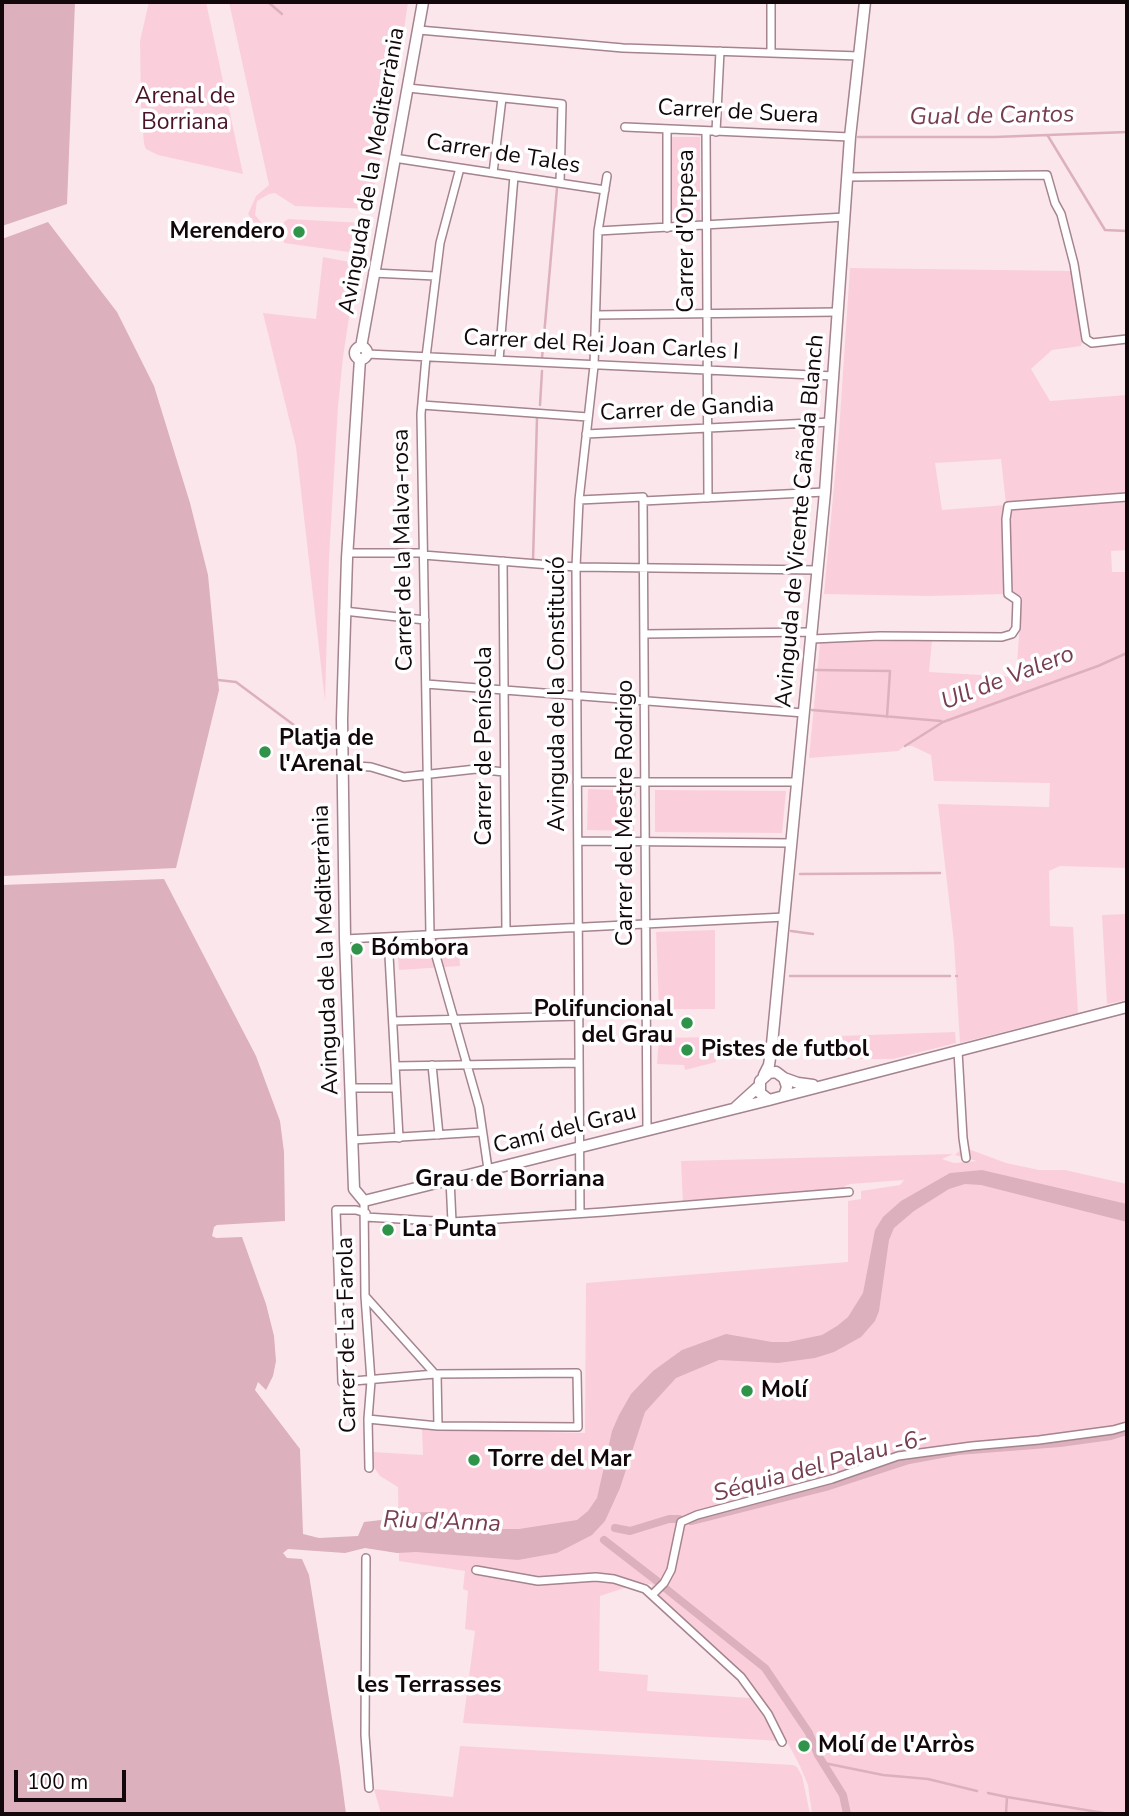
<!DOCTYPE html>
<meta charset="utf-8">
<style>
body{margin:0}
#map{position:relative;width:1129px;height:1816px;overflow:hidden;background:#fbe6ec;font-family:"Nunito Sans",sans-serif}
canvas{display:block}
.frame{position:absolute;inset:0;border:4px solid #12080b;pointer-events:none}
.scale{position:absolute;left:14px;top:1770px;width:112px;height:32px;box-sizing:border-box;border:4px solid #12080b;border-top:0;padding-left:9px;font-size:21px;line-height:24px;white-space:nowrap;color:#12080b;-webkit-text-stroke:5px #fff;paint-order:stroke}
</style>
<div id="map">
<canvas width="1129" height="1816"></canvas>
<div class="frame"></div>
<div class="scale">100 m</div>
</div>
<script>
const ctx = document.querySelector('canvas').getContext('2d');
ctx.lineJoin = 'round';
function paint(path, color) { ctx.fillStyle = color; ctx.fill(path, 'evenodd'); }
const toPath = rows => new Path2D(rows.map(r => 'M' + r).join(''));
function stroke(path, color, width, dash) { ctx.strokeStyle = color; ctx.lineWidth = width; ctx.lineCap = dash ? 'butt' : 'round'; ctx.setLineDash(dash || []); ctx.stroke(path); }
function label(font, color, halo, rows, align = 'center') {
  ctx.font = font + ' "Nunito Sans",sans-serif'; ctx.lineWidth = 7; ctx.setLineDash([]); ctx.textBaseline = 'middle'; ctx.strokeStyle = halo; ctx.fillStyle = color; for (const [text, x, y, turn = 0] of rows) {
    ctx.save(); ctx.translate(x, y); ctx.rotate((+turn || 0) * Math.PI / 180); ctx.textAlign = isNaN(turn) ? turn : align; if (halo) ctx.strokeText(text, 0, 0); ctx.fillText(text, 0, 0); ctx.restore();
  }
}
paint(toPath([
 [149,2,206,2,243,174,158,155,146,149,144,144,141,106,140,41],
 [229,2,408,2,398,69,370,209,295,206,275,193,269,194,257,201,255,215,266,228,274,228,283,224,278,232,261,230,254,223,248,214,256,196,269,185],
 [671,137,700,137,700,220,671,220],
 [288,219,365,223,368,224,362,248,356,253,284,243,284,222],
 [323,257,350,262,356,272,343,357,338,407,329,557,325,701,296,447,263,313,316,319],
 [850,268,1073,271,1083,337,1081,346,1052,350,1031,369,1050,401,1127,395,1127,494,1006,504,1001,459,935,463,942,510,1006,505,1001,516,1006,574,1003,594,928,596,824,594,839,432],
 [1127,500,1127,550,1111,551,1112,572,1127,572,1127,868,1060,866,1049,871,1050,926,1073,927,1078,1013,960,1043,954,943,938,804,1049,807,1050,783,934,781,931,755,912,746,905,746,898,751,809,758,820,643,932,640,929,672,1016,677,1022,596,1015,595,1010,587,1011,559,1008,519,1013,509],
 [588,789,636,791,634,831,587,830],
 [655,790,786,791,782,833,655,832],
 [1127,914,1127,1000,1107,1004,1102,915],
 [715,930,715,1009,659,1009,656,932],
 [458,940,460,966,399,970,397,944],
 [955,1032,956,1043,893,1059,842,1059,840,1036],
 [715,1037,716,1062,685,1070,684,1065,657,1064,659,1038],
 [963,1147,1006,1163,1039,1170,1065,1170,1127,1184,1127,1814,812,1814,808,1785,800,1766,790,1747,742,1677,649,1590,653,1585,613,1577,585,1574,528,1577,473,1571,532,1584,596,1578,630,1586,600,1596,599,1671,648,1675,647,1691,750,1698,781,1741,463,1723,475,1631,465,1629,468,1591,463,1589,465,1571,399,1561,398,1487,380,1476,373,1466,373,1452,423,1455,422,1429,585,1433,586,1283,848,1262,848,1201,861,1199,861,1191,900,1185,904,1180,850,1184,845,1186,844,1191,683,1203,681,1161,953,1154,942,1159,954,1163,977,1161,955,1155],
 [460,1746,793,1765,797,1767,802,1776,810,1814,381,1814,374,1789,453,1797]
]), '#facfdb');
paint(toPath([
 [2,2,75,2,67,204,2,226],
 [48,222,117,312,154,386,190,503,208,575,219,690,176,868,2,876,2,239],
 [164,879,256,1056,280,1121,284,1152,285,1221,217,1225,214,1227,212,1236,216,1238,242,1237,266,1304,274,1336,276,1361,273,1376,266,1390,258,1382,255,1390,300,1449,303,1534,319,1538,358,1536,364,1522,381,1520,397,1509,403,1513,432,1512,463,1523,498,1529,519,1529,577,1520,588,1511,597,1498,612,1431,619,1415,631,1394,653,1371,682,1350,726,1334,772,1342,788,1342,822,1335,837,1326,848,1317,863,1293,875,1230,883,1217,901,1201,950,1173,982,1170,1127,1204,1127,1222,981,1185,965,1184,949,1189,914,1211,894,1228,889,1240,879,1311,875,1321,861,1337,834,1352,815,1358,778,1363,719,1360,676,1378,645,1412,620,1488,605,1521,592,1535,557,1553,518,1560,416,1552,397,1553,365,1548,345,1553,288,1549,283,1553,287,1558,302,1559,309,1575,340,1768,346,1814,2,1814,2,885]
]), '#dcb0bd');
stroke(toPath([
 [268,2,282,14],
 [231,3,237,2],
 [1048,136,1105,230,1127,231],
 [858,137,995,137,1127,132],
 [542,358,557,188],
 [540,405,542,371],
 [533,561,537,418],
 [816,670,890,671,887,717],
 [218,680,236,682,310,737,323,749],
 [812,710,941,721],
 [905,746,943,722,1098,666,1127,653],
 [800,874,940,873],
 [791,931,813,934],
 [790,976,950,976],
 [956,976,957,976],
 [824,1763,883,1775,928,1779,977,1791],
 [988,1793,1007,1797,1006,1814],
 [1007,1797,1110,1814]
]), '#dcb0bd', 2.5);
stroke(toPath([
 [691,1521,829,1486,909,1460,958,1451,1060,1443,1111,1436,1127,1431],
 [615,1528,630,1531,669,1519,679,1519],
 [604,1540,657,1581],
 [665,1588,765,1668,809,1733,818,1755,843,1795,847,1814]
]), '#dcb0bd', 8);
const street = toPath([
 [771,2,771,52],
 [419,30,623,48,859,56],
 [408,88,562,104,560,183],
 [625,127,850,137],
 [706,131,708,498],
 [716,132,720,51],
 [394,158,605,190],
 [460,168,440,243,426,357,421,414,430,935,479,1107,488,1169],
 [493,173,502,98],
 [847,177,1047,175,1055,203,1061,214,1074,264,1086,339,1092,343,1127,339],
 [667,228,667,129],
 [598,231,845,217],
 [373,273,435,276],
 [596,315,838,312],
 [367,354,834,376],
 [499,360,514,176],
 [422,405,588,417],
 [586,434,831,422],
 [579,500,643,497,647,1129],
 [643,501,825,492],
 [347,553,423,553],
 [423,555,576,567,818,570],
 [503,561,506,931],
 [344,611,425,620],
 [644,634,812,632],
 [812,639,880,636,1002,637,1012,634,1016,628,1017,600,1008,594,1006,519,1008,506,1127,497],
 [426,684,804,713],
 [342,765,371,767,404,777,476,769,504,772],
 [577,782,797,782],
 [578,841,792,843],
 [388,937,399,1138],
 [345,939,785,917],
 [393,1021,579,1016],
 [958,1051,963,1138,966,1158],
 [432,1065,439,1135],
 [395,1066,579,1063],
 [350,1088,396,1088],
 [352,1140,482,1132],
 [450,1179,452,1222],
 [364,1201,365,1296,371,1381,368,1419,369,1468],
 [366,1213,356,1210,336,1210,342,1382,435,1374,577,1373,578,1427,438,1426,368,1419],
 [580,1213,576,567,579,500,594,366,598,231,607,176],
 [365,1217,452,1222,604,1212,849,1192],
 [366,1297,435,1374],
 [437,1374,438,1426],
 [366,1558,365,1735,369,1788],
 [476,1570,538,1581,596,1577,614,1579,645,1589,741,1677,768,1714,782,1742],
 [652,1595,664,1583,671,1570,681,1522,697,1515,832,1479,898,1456,972,1446,1039,1440,1113,1430,1127,1426]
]);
const secondary = toPath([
 '355 353a6 6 0 1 1 12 0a6 6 0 1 1-12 0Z',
 [361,347,423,2],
 [360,359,347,558,342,719,345,939,354,1189,364,1201,769,1100,784,1096,787,1087,784,1078,776,1072,769,1073,760,1081,760,1093,769,1100],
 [764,1075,769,1065,772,1044,825,492,850,137,865,2],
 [784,1078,798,1083,813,1085],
 [784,1096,1127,1007],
 [736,1107,758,1087]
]);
stroke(street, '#a4848e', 10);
stroke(secondary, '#a4848e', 13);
stroke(street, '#fff', 7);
stroke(secondary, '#fff', 10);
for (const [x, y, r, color] of [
 [299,232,7,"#2f944a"],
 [265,752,7,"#2f944a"],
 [357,949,7,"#2f944a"],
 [687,1023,7,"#2f944a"],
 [687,1050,7,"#2f944a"],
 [388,1230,7,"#2f944a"],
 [747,1391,7,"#2f944a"],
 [474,1460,7,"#2f944a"],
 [804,1746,7,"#2f944a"]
]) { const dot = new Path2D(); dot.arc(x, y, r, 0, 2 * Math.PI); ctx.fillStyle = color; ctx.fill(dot); stroke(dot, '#fff', 2.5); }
label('23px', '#49142a', '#fff', [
 ["Arenal de",185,97],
 ["Borriana",185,123]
]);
label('23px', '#12080b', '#fff', [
 ["Carrer de Suera",738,113,3],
 ["Carrer de Tales",503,155,9],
 ["Avinguda de la Mediterrània",373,171,-80],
 ["Carrer d'Orpesa",687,231,-90],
 ["Carrer del Rei Joan Carles I",601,346,3],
 ["Carrer de Gandia",687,410,-3],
 ["Avinguda de Vicente Cañada Blanch",801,521,-85],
 ["Carrer de la Malva-rosa",404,550,-91],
 ["Avinguda de la Constitució",558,694,-90],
 ["Carrer de Peníscola",485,746,-90],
 ["Carrer del Mestre Rodrigo",626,813,-90],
 ["Avinguda de la Mediterrània",327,950,-92],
 ["Camí del Grau",565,1130,-14],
 ["Carrer de La Farola",348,1335,-91]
]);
label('bold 23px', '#12080b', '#fff', [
 ["Merendero",285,232,"right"],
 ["Platja de",279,739],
 ["l'Arenal",279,765],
 ["Bómbora",371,949],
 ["Polifuncional",673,1010,"right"],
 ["del Grau",673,1036,"right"],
 ["Pistes de futbol",701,1050],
 ["La Punta",402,1230],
 ["Molí",761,1391],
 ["Torre del Mar",488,1460],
 ["Molí de l'Arròs",818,1746]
], 'left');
label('italic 24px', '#773e52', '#fff', [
 ["Gual de Cantos",992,117,-1],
 ["Ull de Valero",1008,679,-21],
 ["Séquia del Palau -6-",821,1467,-15],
 ["Riu d'Anna",442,1523,2]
]);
label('bold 24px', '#12080b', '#fff', [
 ["Grau de Borriana",510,1180],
 ["les Terrasses",429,1686]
]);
</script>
